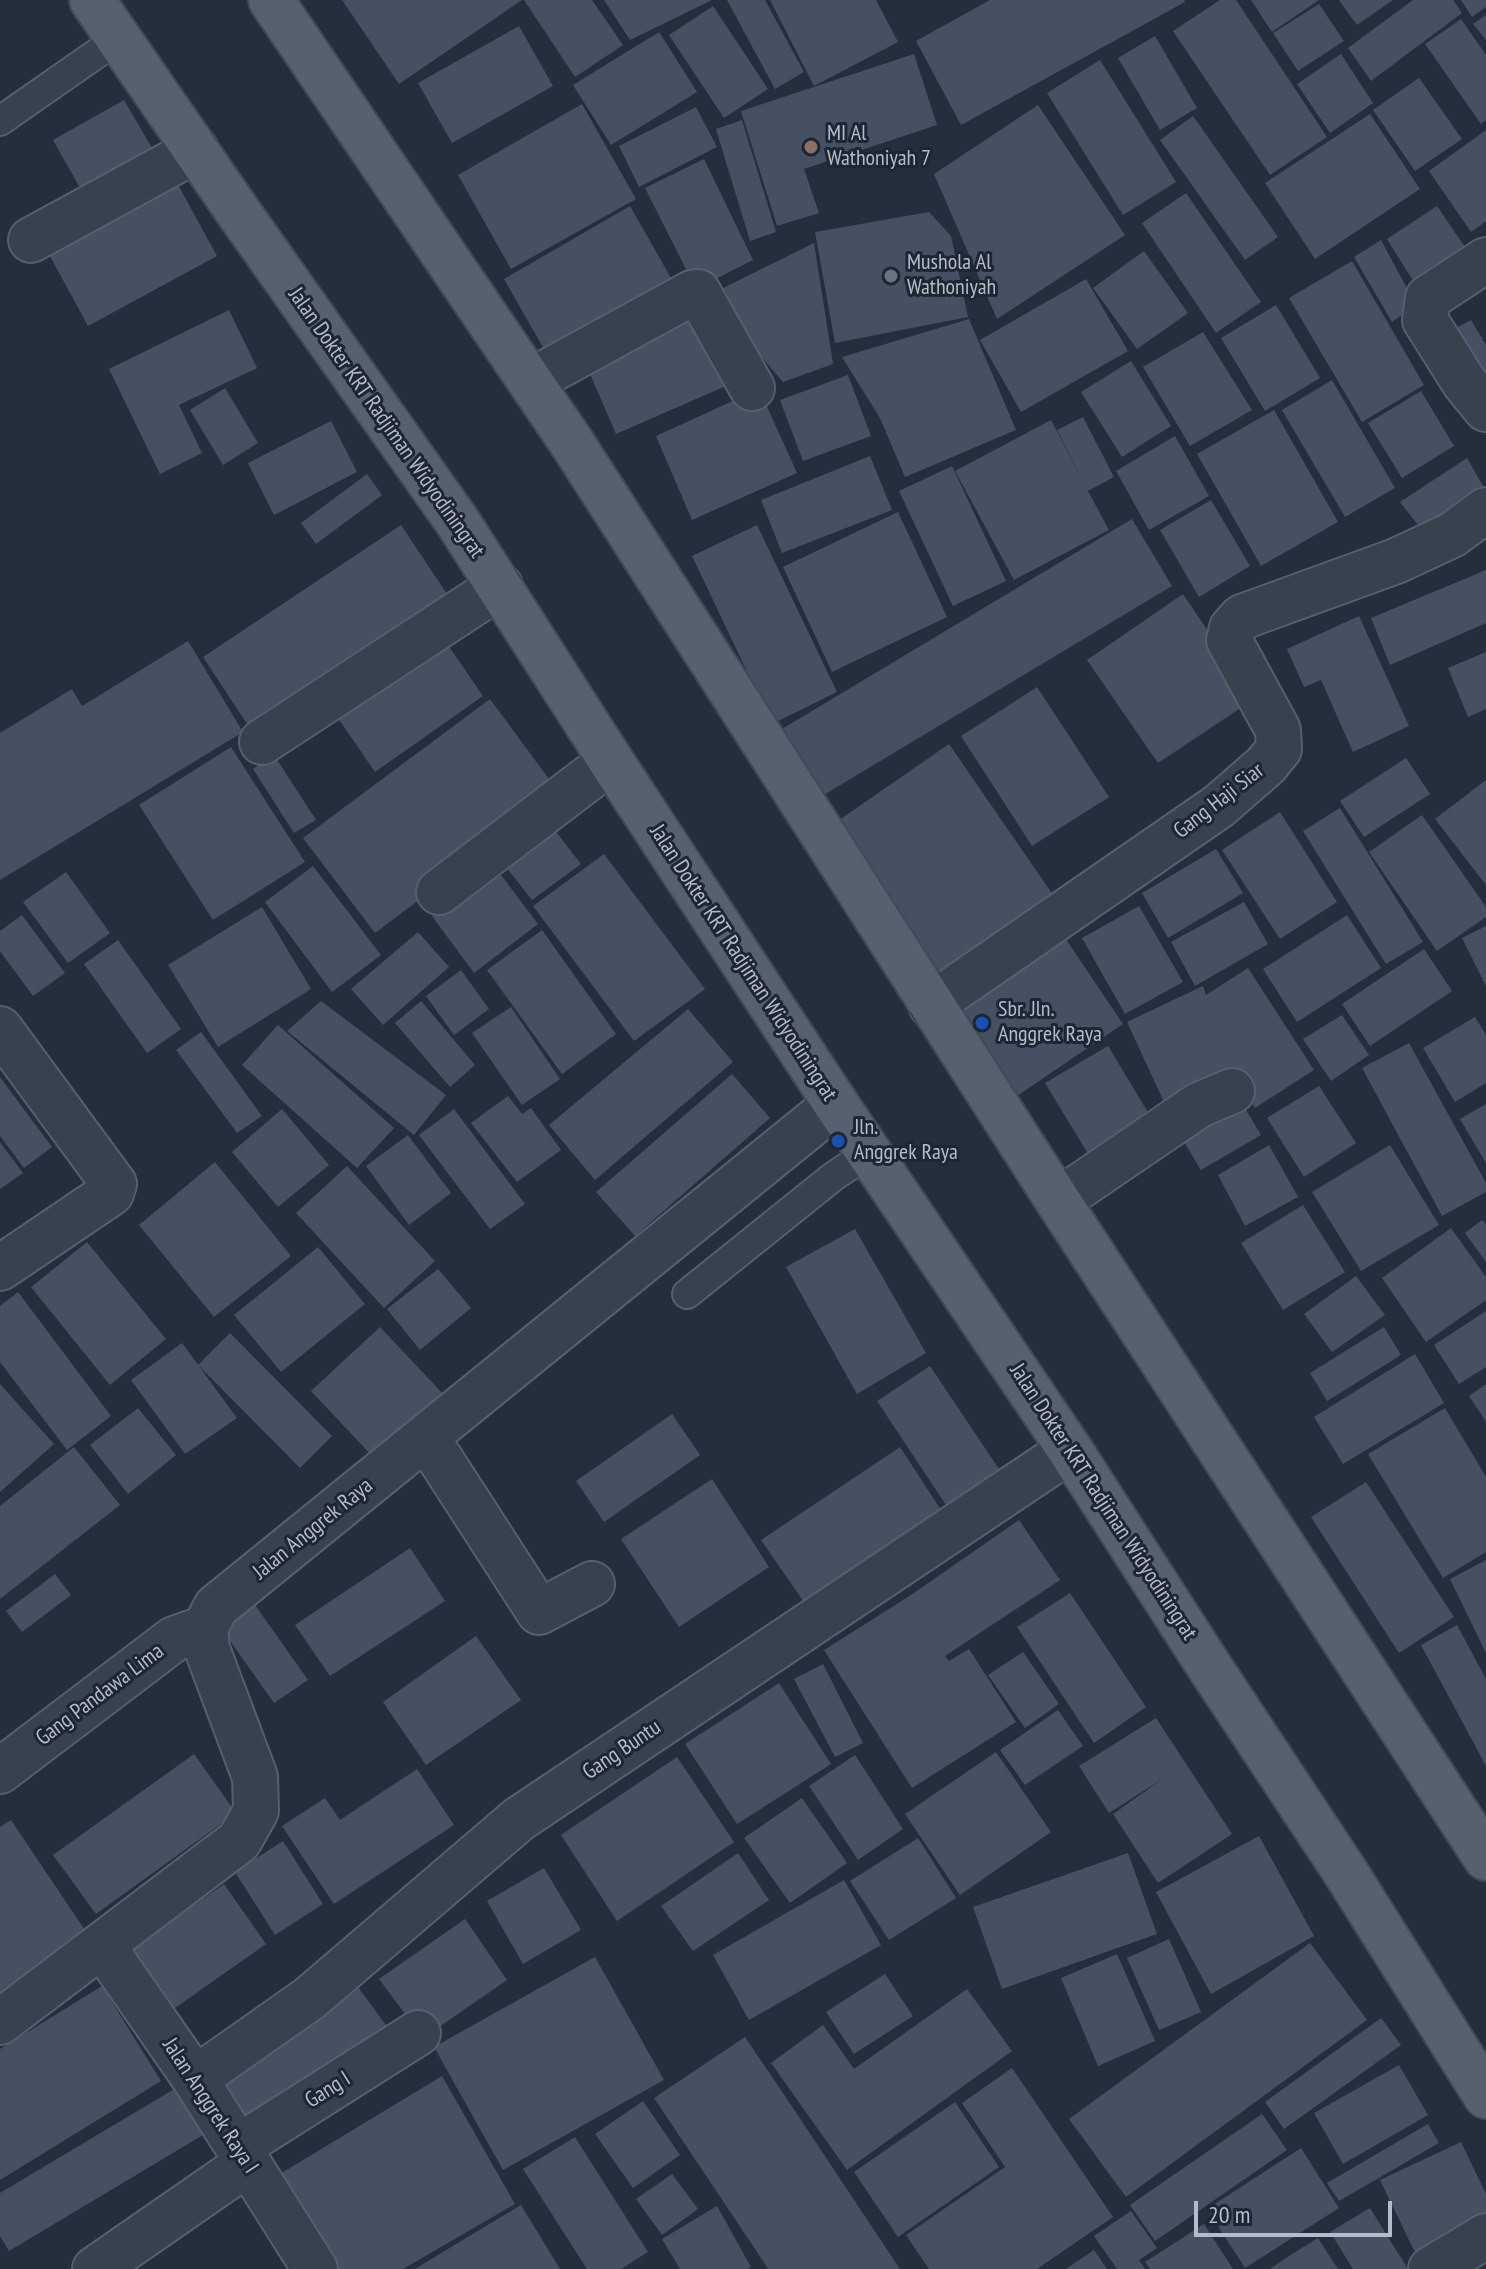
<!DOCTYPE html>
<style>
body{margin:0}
#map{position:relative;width:1486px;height:2269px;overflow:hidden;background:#242f3e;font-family:"PT Sans Narrow",sans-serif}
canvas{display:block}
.scale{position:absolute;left:1194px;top:2201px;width:198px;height:36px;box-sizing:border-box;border:4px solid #b4bcc9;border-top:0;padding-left:10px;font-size:24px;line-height:28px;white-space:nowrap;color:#b4bcc9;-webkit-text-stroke:6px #1d2633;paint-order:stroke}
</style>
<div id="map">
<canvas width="1486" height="2269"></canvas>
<div class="scale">20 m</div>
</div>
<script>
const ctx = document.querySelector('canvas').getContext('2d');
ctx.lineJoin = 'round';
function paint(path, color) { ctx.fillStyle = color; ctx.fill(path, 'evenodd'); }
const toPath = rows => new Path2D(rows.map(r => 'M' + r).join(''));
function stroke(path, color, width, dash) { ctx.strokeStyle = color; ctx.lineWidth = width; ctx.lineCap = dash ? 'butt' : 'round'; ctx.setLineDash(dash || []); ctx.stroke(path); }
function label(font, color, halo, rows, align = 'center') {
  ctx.font = font + ' "PT Sans Narrow",sans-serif'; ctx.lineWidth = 6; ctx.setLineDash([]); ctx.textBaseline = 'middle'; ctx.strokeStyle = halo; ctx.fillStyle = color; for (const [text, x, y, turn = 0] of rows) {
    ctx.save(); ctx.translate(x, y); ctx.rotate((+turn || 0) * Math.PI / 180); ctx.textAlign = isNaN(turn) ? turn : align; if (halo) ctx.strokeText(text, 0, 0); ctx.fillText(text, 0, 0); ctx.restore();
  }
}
paint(toPath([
 [342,0,522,0,399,84],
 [524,0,592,0,623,45,575,77],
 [604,0,712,0,630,40],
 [727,0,765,0,804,72,775,89],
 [770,0,876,0,898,42,814,86],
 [990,0,1184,0,1185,2,961,125,916,41],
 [1220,0,1236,0,1327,137,1270,175,1173,31],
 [1251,0,1319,0,1272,32],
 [1339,0,1393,0,1357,25],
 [1413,0,1453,0,1462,13,1371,81,1348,48],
 [1461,0,1486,0,1486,7,1472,17],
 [1319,4,1344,41,1298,71,1273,33],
 [713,6,768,89,724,118,669,35],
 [1486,15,1486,40,1473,24],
 [1461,19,1486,55,1486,120,1481,124,1425,44],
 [519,26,553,86,452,143,418,83],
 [659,32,697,92,611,145,573,85],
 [1155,36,1197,108,1160,130,1118,58],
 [914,54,937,125,804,169,819,213,777,226,741,111],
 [1341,54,1373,103,1330,133,1297,84],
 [1100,60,1176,182,1123,215,1047,93],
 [1419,78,1462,139,1415,171,1373,110],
 [124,100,159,160,88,202,53,140],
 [582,104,636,199,511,269,458,175],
 [1038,105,1125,235,997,319,934,174],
 [696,107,717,147,639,187,619,146],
 [1370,114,1420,189,1315,259,1265,183],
 [1193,116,1278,237,1245,260,1160,140],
 [742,120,776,232,750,241,716,129],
 [1486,130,1486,221,1471,232,1429,171],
 [704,159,753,260,696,289,645,188],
 [169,168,217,256,88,326,40,238],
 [1186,193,1261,302,1216,333,1142,223],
 [630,206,679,292,553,365,504,279],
 [1437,206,1473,259,1422,295,1387,239],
 [929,212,951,236,968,317,835,343,815,232],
 [1381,240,1416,305,1392,322,1354,257],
 [814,243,833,364,783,382,709,295],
 [1144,251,1188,313,1137,349,1093,288],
 [1352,261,1424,385,1362,422,1289,298],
 [1086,279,1128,351,1021,412,980,340],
 [1276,305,1320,378,1265,411,1221,338],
 [703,308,735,382,616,434,584,360],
 [229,310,257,368,179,405,202,453,160,474,109,369],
 [969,319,1016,430,905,477,880,418,842,357],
 [1471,320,1486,345,1486,404,1443,335],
 [1203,332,1252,410,1190,446,1143,367],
 [1131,361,1171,426,1122,457,1081,392],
 [848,375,871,436,803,461,780,400],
 [1332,380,1395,488,1345,517,1282,410],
 [225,388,258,443,223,465,190,410],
 [759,389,797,473,692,520,656,436],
 [1421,391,1454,446,1402,478,1368,423],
 [1274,410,1338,522,1261,566,1197,454],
 [1083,417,1114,477,1088,491,1109,530,1014,580,955,471,1051,420,1086,487,1057,430],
 [331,421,357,472,274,515,248,463],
 [1175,436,1209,496,1149,530,1116,471],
 [870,456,892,510,782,553,761,500],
 [1467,458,1486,491,1426,535,1400,502],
 [952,466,1006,581,953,606,899,491],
 [367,474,382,495,316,544,301,523],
 [1211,500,1250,566,1199,597,1160,530],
 [898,512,947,617,832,672,783,567],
 [1132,519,1172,586,817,799,777,732],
 [401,525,453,603,255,736,203,657],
 [757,525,837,692,772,724,692,556],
 [1486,570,1486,623,1390,665,1371,618],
 [1183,594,1254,699,1158,763,1087,660],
 [1359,616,1409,726,1353,752,1321,680,1304,687,1287,649],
 [439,632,483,696,375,772,331,708],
 [188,641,243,732,0,880,0,733,72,689,82,706],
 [1486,652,1486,709,1468,717,1448,668],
 [1037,687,1109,797,1032,846,961,736],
 [490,699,560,794,375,933,303,838],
 [949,744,1062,908,944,988,832,825],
 [231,747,305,862,213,920,139,805],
 [274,755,316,820,294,833,253,769],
 [1406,758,1430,794,1364,837,1340,801],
 [1486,780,1486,885,1435,819],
 [1340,808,1423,942,1386,964,1303,831],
 [1280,812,1337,902,1280,939,1222,850],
 [542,814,581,864,532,900,494,852],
 [1422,815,1486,907,1486,917,1437,951,1369,852],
 [1216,849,1243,893,1168,938,1142,893],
 [604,854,705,989,634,1041,533,906],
 [313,866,381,955,332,992,265,902],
 [495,867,538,924,474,973,432,916],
 [66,872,110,933,68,963,23,902],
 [1244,902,1268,944,1195,986,1171,942],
 [1139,906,1183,982,1125,1014,1082,938],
 [262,907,311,989,218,1047,168,965],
 [22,915,65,973,33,996,0,951,0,931],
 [1347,915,1381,968,1297,1022,1263,969],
 [1055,923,1123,1024,1017,1096,949,996],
 [1486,926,1486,986,1462,938],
 [542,930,616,1034,562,1074,487,970],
 [418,932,449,967,383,1025,351,989],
 [118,940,181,1029,147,1053,84,964],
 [1424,949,1452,991,1370,1046,1342,1004],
 [1248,968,1314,1070,1255,1108,1237,1081,1169,1113,1127,1022,1203,986,1206,995],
 [461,970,489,1009,454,1035,426,996],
 [321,1001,446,1095,414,1135,287,1031],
 [421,1001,475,1065,450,1087,395,1023],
 [511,1007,560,1079,522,1105,472,1033],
 [688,1009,733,1062,595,1180,549,1125],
 [1342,1015,1369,1055,1331,1081,1303,1039],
 [1475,1017,1486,1035,1486,1083,1455,1102,1423,1048],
 [278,1025,394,1128,357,1168,242,1065],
 [201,1032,262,1116,237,1133,176,1050],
 [1409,1043,1486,1183,1486,1192,1442,1216,1362,1068],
 [1108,1046,1155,1124,1093,1162,1045,1083],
 [732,1074,770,1118,635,1236,596,1192],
 [0,1077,52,1147,24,1168,0,1136],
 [1319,1086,1356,1143,1304,1177,1267,1118],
 [508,1096,522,1114,531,1108,561,1150,517,1182,471,1123],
 [1238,1096,1261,1135,1201,1170,1178,1132],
 [1486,1104,1486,1163,1460,1119],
 [282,1109,329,1165,278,1207,232,1152],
 [454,1109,525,1204,490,1229,419,1135],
 [408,1135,451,1193,409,1225,366,1166],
 [0,1142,23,1173,0,1189],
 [1269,1145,1298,1197,1245,1226,1218,1175],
 [1390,1145,1439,1225,1361,1271,1312,1192],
 [215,1162,291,1256,214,1317,139,1225],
 [347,1166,435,1261,384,1308,296,1213],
 [1303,1205,1345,1272,1283,1310,1241,1243],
 [1482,1220,1486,1224,1486,1262,1465,1233],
 [1451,1228,1486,1277,1486,1300,1426,1342,1382,1278],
 [855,1229,926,1353,857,1394,786,1267],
 [87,1242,166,1339,110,1385,31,1287],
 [318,1247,365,1304,281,1372,234,1315],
 [438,1269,471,1308,420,1350,387,1309],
 [1356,1276,1385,1315,1332,1352,1304,1314],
 [18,1292,111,1416,67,1450,0,1362,0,1306],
 [1486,1311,1486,1367,1459,1384,1434,1345],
 [380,1327,444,1395,375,1459,311,1391],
 [1384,1327,1401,1355,1327,1401,1310,1373],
 [230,1333,332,1436,300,1468,198,1365],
 [182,1343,237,1418,185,1454,131,1380],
 [1415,1354,1444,1403,1343,1464,1314,1417],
 [930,1366,1005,1478,952,1514,877,1401],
 [0,1384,54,1444,0,1492],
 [1486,1384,1486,1422,1469,1396],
 [138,1408,176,1455,128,1494,90,1445],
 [1445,1408,1486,1477,1486,1552,1443,1578,1368,1454],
 [672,1414,700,1455,604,1522,576,1481],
 [74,1447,120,1505,0,1599,0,1506],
 [900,1447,945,1516,808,1608,761,1540],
 [712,1479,769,1567,679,1627,621,1539],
 [1366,1482,1454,1617,1399,1653,1311,1517],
 [1019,1520,1060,1580,945,1656,949,1661,969,1649,1016,1722,912,1788,824,1650,908,1597],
 [410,1548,445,1601,330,1676,295,1625],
 [1486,1560,1486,1653,1450,1579],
 [55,1574,71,1595,22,1632,6,1611],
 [1070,1593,1146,1707,1094,1743,1017,1627],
 [255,1605,308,1680,274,1703,221,1628],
 [1457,1625,1486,1679,1486,1766,1421,1645],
 [476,1636,521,1700,426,1765,383,1702],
 [1023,1652,1059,1704,1025,1728,988,1675],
 [823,1664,863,1743,835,1757,794,1679],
 [779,1683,831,1764,737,1824,685,1744],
 [1058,1710,1083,1746,1025,1785,1000,1750],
 [1156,1718,1232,1834,1158,1883,1113,1814,1164,1778,1109,1813,1079,1766],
 [996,1752,1051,1832,960,1895,905,1814],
 [194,1754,236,1813,96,1914,53,1855],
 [855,1755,903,1829,858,1860,809,1786],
 [677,1757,734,1842,617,1921,561,1835],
 [417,1769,454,1825,334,1904,282,1826,325,1798,340,1820],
 [802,1798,847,1863,790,1903,744,1838],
 [11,1820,95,1945,0,2009,0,1827],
 [1259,1836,1314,1936,1211,1994,1156,1892],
 [918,1838,956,1898,889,1940,850,1881],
 [283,1841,323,1904,275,1935,235,1872],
 [738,1853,769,1900,693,1951,661,1906],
 [1128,1853,1157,1934,1002,1989,973,1907],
 [544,1868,581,1930,523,1964,487,1901],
 [844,1880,881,1945,749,2020,713,1955],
 [224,1884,266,1944,168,2013,126,1953],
 [465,1919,507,1980,423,2038,379,1979],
 [1169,1939,1201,2012,1159,2030,1127,1958],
 [1310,1943,1367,2020,1126,2197,1069,2119],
 [1117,1954,1155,2041,1098,2066,1061,1978],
 [595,1957,664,2080,503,2170,434,2047],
 [885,1974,913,2016,854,2054,826,2012],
 [355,1983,391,2032,248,2131,215,2081],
 [102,1986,161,2081,0,2180,0,2049],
 [967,1989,1012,2051,847,2170,771,2063,823,2025,854,2069],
 [1381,2018,1401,2045,1284,2129,1265,2102],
 [745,2037,787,2099,900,2269,768,2269,765,2264,654,2098],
 [1399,2065,1428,2115,1343,2164,1314,2113],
 [1012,2068,1113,2217,1037,2269,929,2269,906,2235,1005,2167,962,2103],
 [442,2076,515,2204,403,2269,337,2269,280,2174],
 [181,2085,208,2132,9,2251,0,2236,0,2193],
 [643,2101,680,2155,633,2188,595,2134],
 [955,2102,999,2167,898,2237,854,2172],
 [1262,2114,1287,2150,1155,2241,1130,2205],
 [1428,2124,1439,2143,1339,2201,1327,2183],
 [575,2137,648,2252,621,2269,587,2269,523,2169],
 [1461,2142,1486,2194,1486,2232,1420,2263,1380,2180],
 [1301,2148,1339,2208,1245,2268,1207,2209],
 [672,2174,698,2209,662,2235,636,2199],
 [521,2205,560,2269,415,2269,471,2235],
 [717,2206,751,2267,747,2269,680,2269,662,2239],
 [1370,2208,1408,2269,1353,2269,1330,2232],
 [1131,2211,1157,2248,1139,2260,1145,2269,1117,2269,1094,2236],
 [1204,2224,1233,2269,1150,2269,1145,2262],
 [1318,2238,1338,2269,1270,2269,1289,2256],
 [1094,2250,1107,2269,1066,2269]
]), '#455162');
const service = toPath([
 [0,121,119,38],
 [687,1294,834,1176,869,1153]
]);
const minor = toPath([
 [31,240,196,150],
 [1486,260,1428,298,1425,320,1464,382,1486,409],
 [531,381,692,293,698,292,752,388],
 [262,742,500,586],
 [439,892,611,761],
 [931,1005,1219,806,1266,765,1279,749,1278,730,1229,640,1232,628,1242,617,1396,561,1452,535,1486,510],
 [0,1029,114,1184,111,1193,0,1268],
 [1058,1201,1199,1105,1232,1091],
 [426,1437,539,1612,592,1584],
 [0,1771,174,1639,205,1628],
 [102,1945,195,2079,315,2269],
 [0,2022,239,1841,256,1811,255,1777,207,1649,205,1628,216,1607,836,1104],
 [195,2079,310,1998,519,1819,1070,1450],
 [238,2147,418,2033],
 [95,2269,248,2163],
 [1431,2269,1486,2236]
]);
const primary = toPath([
 [92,0,241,216,457,521,611,761,836,1104,1070,1450,1205,1660,1346,1873,1486,2096],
 [271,0,572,443,1058,1201,1486,1858]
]);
stroke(service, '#565f6c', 32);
stroke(minor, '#565f6c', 48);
stroke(primary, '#414a57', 48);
stroke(service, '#38414e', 28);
stroke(minor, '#38414e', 44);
stroke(primary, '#56606e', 44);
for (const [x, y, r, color] of [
 [811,147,8,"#8d6e63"],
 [891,276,8,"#6b7280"],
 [982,1023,8,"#1a4fb4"],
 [838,1141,8,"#1a4fb4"]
]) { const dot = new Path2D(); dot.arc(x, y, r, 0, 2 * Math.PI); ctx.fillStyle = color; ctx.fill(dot); stroke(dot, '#1d2633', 3); }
label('22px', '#b4bcc9', '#1d2633', [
 ["MI Al",827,134],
 ["Wathoniyah 7",827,159],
 ["Mushola Al",907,263],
 ["Wathoniyah",907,288],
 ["Sbr. Jln.",998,1010],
 ["Anggrek Raya",998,1035],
 ["Jln.",854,1128],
 ["Anggrek Raya",854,1153]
], 'left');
label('22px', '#b4bcc9', '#1d2633', [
 ["Jalan Dokter KRT Radjiman Widyodiningrat",386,423,55],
 ["Gang Haji Siar",1219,801,-38],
 ["Jalan Dokter KRT Radjiman Widyodiningrat",743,963,57],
 ["Jalan Dokter KRT Radjiman Widyodiningrat",1103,1502,57],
 ["Jalan Anggrek Raya",313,1529,-39],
 ["Gang Pandawa Lima",100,1695,-37],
 ["Gang Buntu",622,1750,-34],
 ["Gang I",328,2090,-32],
 ["Jalan Anggrek Raya I",210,2106,57]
]);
</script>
